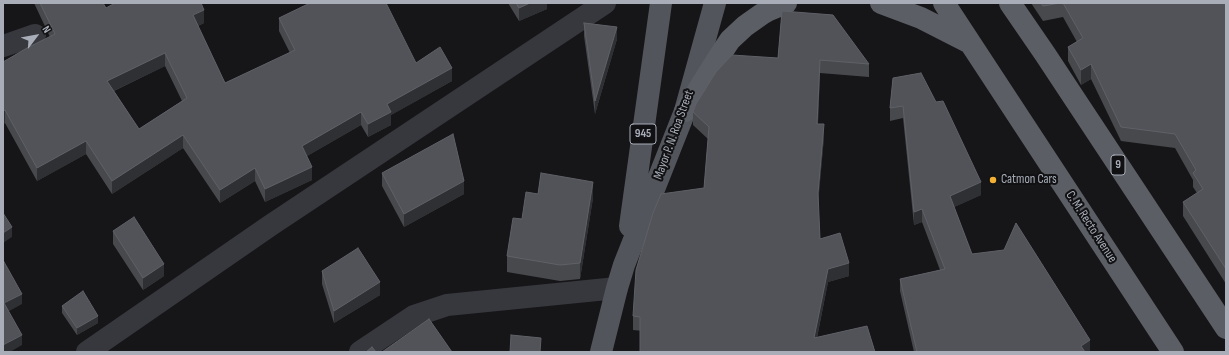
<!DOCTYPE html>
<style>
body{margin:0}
#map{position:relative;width:1229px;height:355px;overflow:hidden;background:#161618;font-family:"Sofia Sans Condensed",sans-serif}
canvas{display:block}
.frame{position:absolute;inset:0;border:4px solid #a8adb8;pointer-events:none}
.north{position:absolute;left:16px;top:16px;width:40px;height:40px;-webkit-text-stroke:3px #111113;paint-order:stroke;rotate:58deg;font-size:11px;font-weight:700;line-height:16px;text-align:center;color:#a8adb8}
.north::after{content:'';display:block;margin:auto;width:14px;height:18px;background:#a8adb8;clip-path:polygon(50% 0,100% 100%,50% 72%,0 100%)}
</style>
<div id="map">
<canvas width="1229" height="355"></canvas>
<div class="frame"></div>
<div class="north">N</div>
</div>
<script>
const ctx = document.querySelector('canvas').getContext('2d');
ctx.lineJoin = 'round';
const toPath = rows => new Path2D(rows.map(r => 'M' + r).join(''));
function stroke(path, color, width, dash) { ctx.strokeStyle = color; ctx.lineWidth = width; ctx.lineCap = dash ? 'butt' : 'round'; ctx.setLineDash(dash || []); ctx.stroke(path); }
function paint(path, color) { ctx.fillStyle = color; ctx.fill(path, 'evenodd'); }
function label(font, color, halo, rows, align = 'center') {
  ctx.font = font + ' "Sofia Sans Condensed",sans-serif'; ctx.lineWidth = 4; ctx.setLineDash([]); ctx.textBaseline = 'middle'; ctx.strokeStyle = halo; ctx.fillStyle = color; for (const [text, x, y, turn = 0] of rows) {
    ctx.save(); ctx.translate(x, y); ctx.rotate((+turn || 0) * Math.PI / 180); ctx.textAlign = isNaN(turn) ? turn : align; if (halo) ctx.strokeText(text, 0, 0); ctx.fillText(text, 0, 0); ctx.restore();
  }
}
stroke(toPath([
 [3,46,35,35],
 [87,352,271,225,605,3],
 [360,352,414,316,447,305,617,288]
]), '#37383d', 22);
stroke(toPath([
 [630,226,661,3],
 [601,352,617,288,624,265,685,111,715,3]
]), '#53555c', 22);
stroke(toPath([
 [881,3,921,18,970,43],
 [944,3,1173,352],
 [1010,3,1045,54,1226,328],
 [685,111,720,55,730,40,745,26,762,14,769,10,786,3]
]), '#5b5e65', 22);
paint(toPath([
 [34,3,103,3,106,8,204,23,198,26,225,83,290,53,279,31,279,18,416,63,452,81,391,115,391,125,368,137,361,125,307,156,312,180,265,202,255,181,220,203,183,148,112,194,86,154,37,181,5,123,3,124,3,62,50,37],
 [165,66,182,101,139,129,114,91],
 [508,3,547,3,547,9,519,21],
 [1031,3,1226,3,1226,284,1183,216,1183,202,1197,193,1193,187,1193,180,1175,148,1121,141,1091,79,1081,85,1068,61,1068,47,1077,42,1063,17,1043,21],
 [782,11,869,64,869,77,820,73,818,124,824,137,818,202,820,239,849,276,828,282,817,338,875,352,633,330,633,316,704,188,708,139,693,125,693,112,778,58],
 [584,23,617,39,595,114,584,36],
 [893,78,981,195,954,207,972,254,1090,352,914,352,900,291,900,279,940,270,922,222,914,225,903,118,890,121,890,108],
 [382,173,464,194,404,227,382,186],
 [538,194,593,198,580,279,560,281,507,272,507,256,522,219],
 [113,231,164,276,143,290,113,244],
 [322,271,380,295,334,323,322,284],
 [62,306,98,323,77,335,62,313]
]), '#47494d');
paint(toPath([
 [530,3,547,3,547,9,519,21,519,8],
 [204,10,204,23,193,28,193,15],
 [617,27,617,39,595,114,595,101],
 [165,53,165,66,107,94,107,81],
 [820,60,820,73,817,137,817,124],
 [1091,64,1091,79,1081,85,1081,70],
 [452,68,452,81,391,115,391,125,368,137,368,124,387,104],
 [5,110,5,123,3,124,3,111],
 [361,112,361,125,302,159,302,146],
 [824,124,824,137,818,206,818,193],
 [183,135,183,148,112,194,112,181],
 [86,141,86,154,37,181,37,168],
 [312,167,312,180,265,202,265,189],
 [255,168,255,181,220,203,220,190],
 [464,181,464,194,404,227,404,214],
 [593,182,593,198,580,279,580,263],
 [981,182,981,195,950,209,950,196],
 [922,209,922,222,914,225,914,212],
 [12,227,12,237,3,243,3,233],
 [849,263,849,276,828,282,814,352,814,338,828,269],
 [164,264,164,276,143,290,143,278],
 [380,282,380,295,334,323,334,311],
 [22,294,22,304,4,314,4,303],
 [98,316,98,323,77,335,77,328],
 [22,335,22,345,10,352,3,352,3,345],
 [1090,340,1090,352,1081,352,1081,346]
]), '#2f3033');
const building = toPath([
 [40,3,103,3,106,8,115,3,201,3,204,10,193,15,225,83,295,50,279,18,310,3,386,3,416,63,440,47,452,68,387,104,391,112,368,124,361,112,302,146,312,167,265,189,255,168,220,190,183,135,112,181,86,141,37,168,5,110,3,111,3,62,27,48,55,34,40,3],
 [165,53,187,98,139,129,107,81,165,53],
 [516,3,530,3,519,8,516,3],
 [1041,3,1060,3,1043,6,1041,3],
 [1063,3,1226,3,1226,269,1183,202,1203,189,1193,173,1196,170,1175,134,1121,127,1091,64,1081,70,1068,47,1083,38,1063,3],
 [782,11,833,15,869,64,820,60,817,124,824,124,818,193,820,239,840,233,849,263,828,269,814,338,867,326,875,352,640,352,640,317,633,316,636,270,653,213,661,194,704,188,709,127,693,112,696,104,716,72,732,55,778,58,782,11],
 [584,23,617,27,595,101,584,23],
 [921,73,936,102,943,101,981,182,950,196,972,254,1004,250,1016,223,1090,340,1081,346,1085,352,917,352,900,279,945,269,922,209,914,212,903,106,890,108,893,78,921,73],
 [453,134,464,181,404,214,382,173,453,134],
 [541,173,593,182,580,263,560,265,507,256,513,218,522,219,526,192,538,194,541,173],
 [3,213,12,227,3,233,3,213],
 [134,217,164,264,143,278,113,231,134,217],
 [358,248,380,282,334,311,322,271,358,248],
 [3,260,22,294,4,303,22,335,3,345,3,260],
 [83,291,98,316,77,328,62,306,83,291],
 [429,319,452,352,382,352,429,319],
 [511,335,541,338,540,352,510,352,511,335],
 [372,347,376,352,366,352,372,347]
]);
paint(building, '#525359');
stroke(building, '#5f6168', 1);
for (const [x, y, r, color] of [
 [993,180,4,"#f2b134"]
]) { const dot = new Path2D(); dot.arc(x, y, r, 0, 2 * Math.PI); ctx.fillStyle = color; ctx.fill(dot); stroke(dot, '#111113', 1.5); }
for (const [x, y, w] of [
 [643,134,26],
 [1118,165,14]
]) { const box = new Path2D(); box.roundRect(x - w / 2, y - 10, w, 20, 3); ctx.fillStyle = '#111113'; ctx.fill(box); stroke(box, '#a8adb8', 1); }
label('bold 12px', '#a8adb8', null, [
 ["945",643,134],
 ["9",1118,165]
]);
label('13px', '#a8adb8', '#111113', [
 ["Mayor P. N. Roa Street",674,135,-70],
 ["C. M. Recto Avenue",1091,227,57]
]);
label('13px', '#a8adb8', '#111113', [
 ["Catmon Cars",1001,180]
], 'left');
</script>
